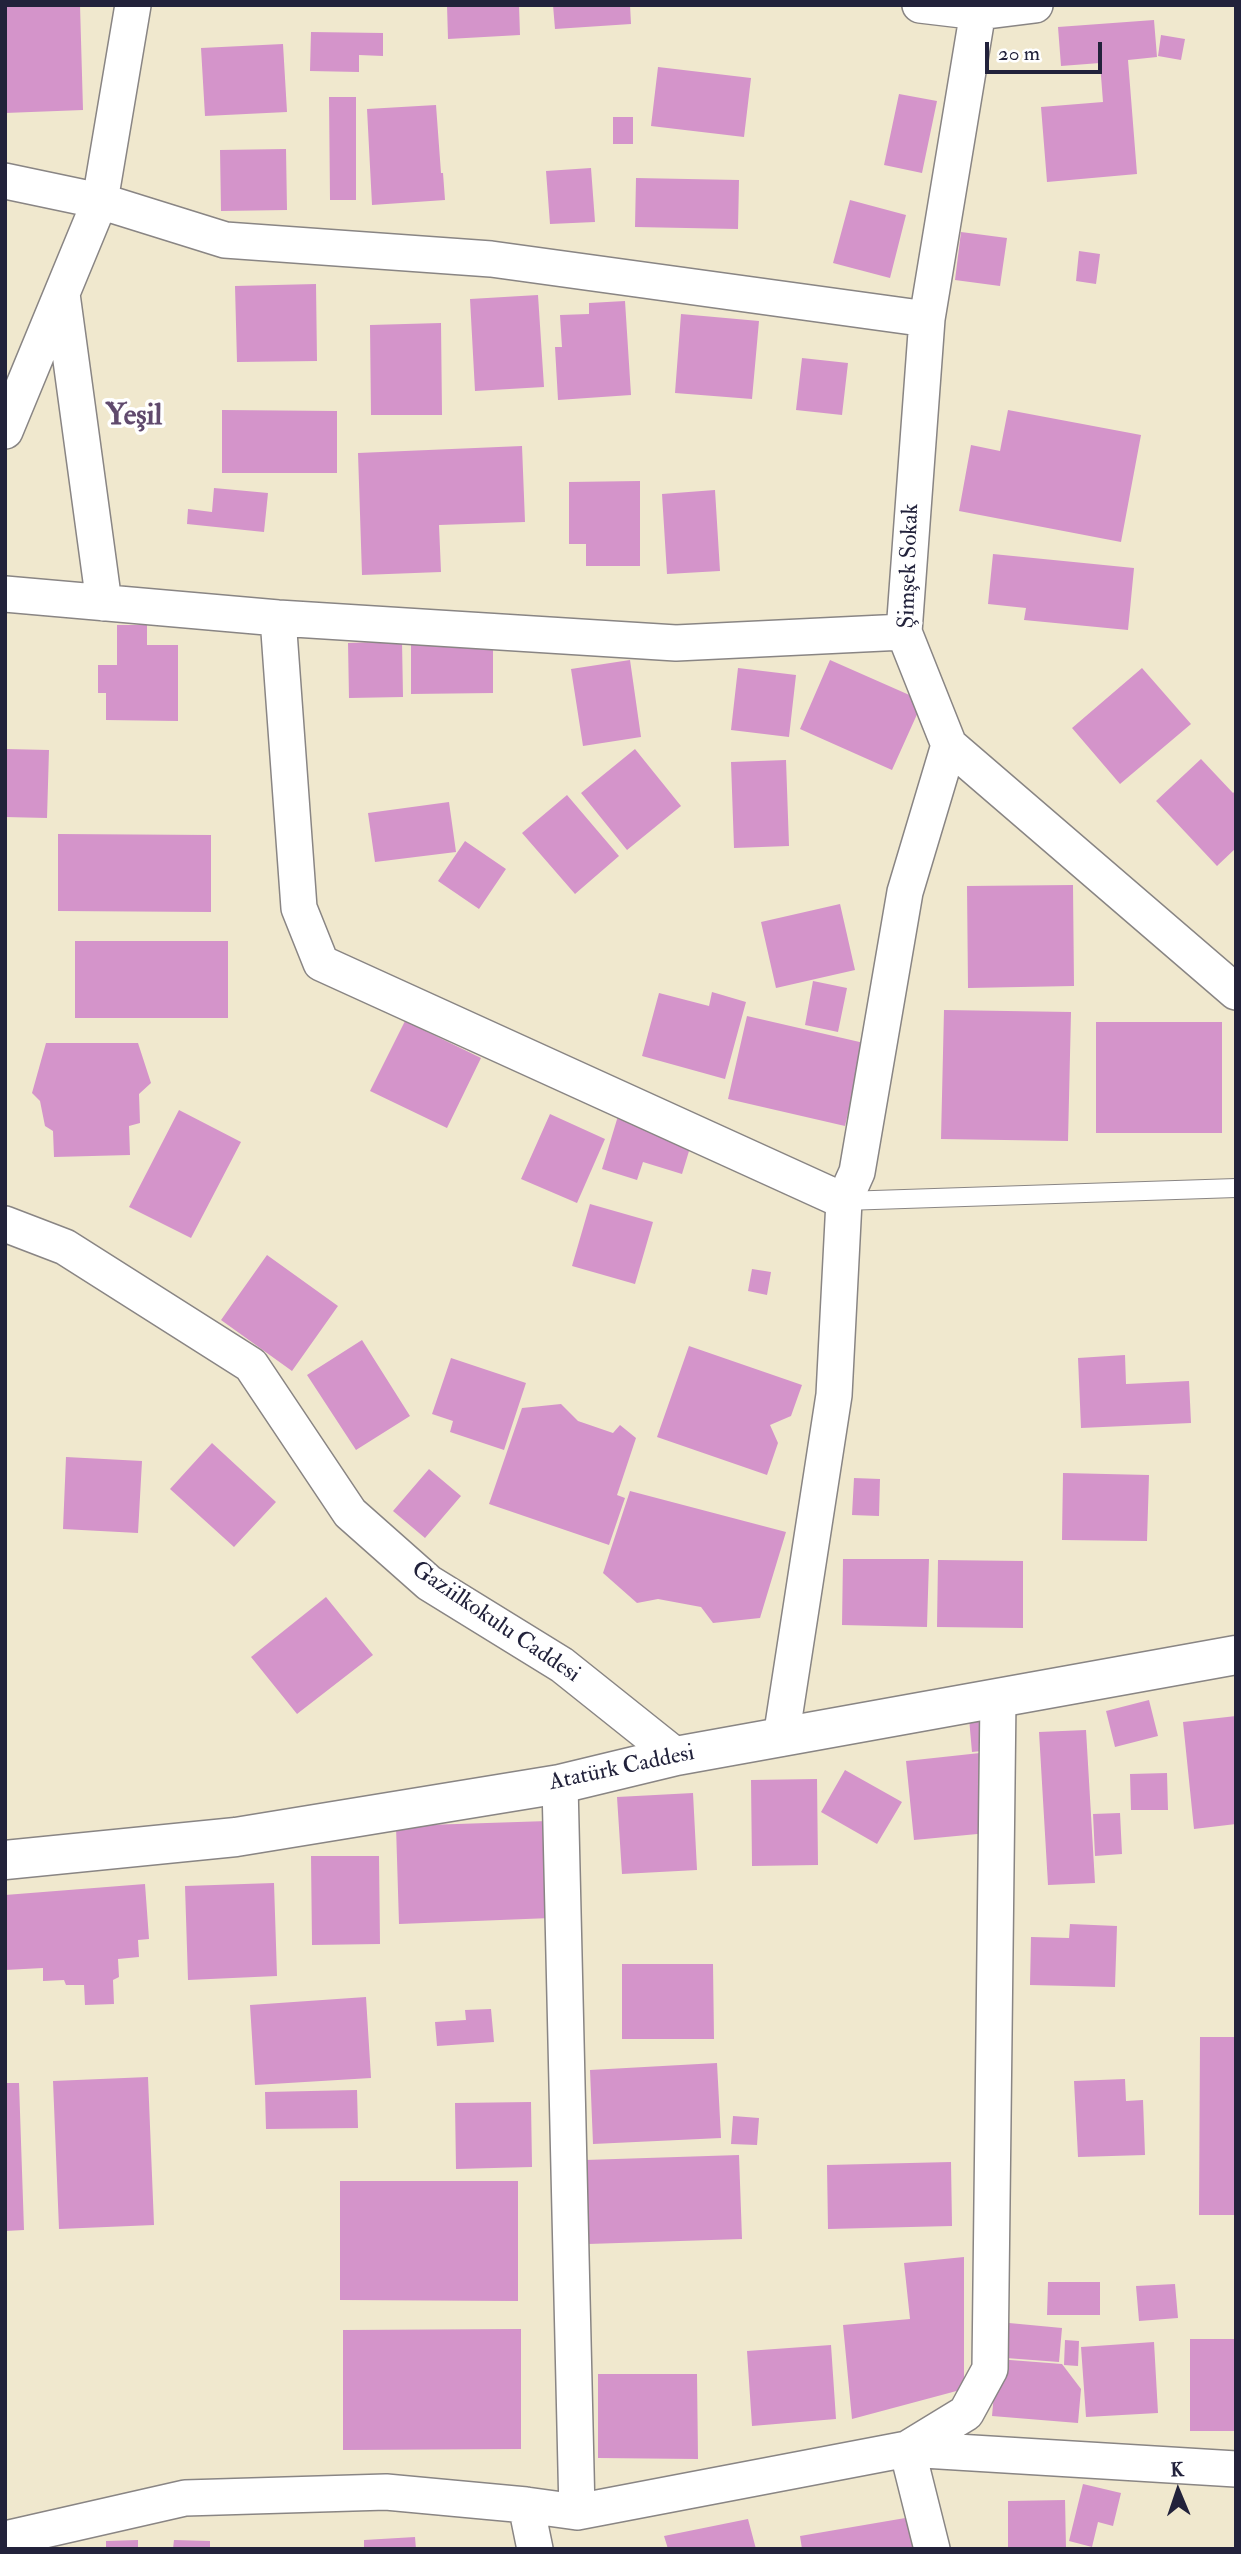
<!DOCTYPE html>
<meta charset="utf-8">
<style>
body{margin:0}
#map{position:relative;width:1241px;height:2554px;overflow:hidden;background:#f0e8ce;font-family:"IM FELL Double Pica",serif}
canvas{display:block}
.frame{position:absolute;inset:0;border:7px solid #22223b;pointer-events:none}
.north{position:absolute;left:1143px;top:2456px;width:70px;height:70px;-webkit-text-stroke:5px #fff;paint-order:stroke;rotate:358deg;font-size:19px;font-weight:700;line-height:28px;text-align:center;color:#22223b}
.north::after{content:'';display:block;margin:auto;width:24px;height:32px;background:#22223b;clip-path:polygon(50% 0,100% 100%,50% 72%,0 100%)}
.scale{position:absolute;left:985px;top:42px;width:117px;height:32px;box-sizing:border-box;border:4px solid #22223b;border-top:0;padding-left:9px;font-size:21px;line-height:24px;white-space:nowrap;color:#22223b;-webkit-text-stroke:5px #fff;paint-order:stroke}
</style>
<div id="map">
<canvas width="1241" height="2554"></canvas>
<div class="frame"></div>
<div class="north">K</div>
<div class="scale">20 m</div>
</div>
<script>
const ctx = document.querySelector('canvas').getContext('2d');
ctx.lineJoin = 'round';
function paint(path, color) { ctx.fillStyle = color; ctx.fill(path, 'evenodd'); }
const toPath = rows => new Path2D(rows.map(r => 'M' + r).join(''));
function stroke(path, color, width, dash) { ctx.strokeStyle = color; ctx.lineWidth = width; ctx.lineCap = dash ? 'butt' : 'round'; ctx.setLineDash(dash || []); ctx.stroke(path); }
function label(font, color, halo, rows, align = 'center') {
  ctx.font = font + ' "IM FELL Double Pica",serif'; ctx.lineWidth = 7; ctx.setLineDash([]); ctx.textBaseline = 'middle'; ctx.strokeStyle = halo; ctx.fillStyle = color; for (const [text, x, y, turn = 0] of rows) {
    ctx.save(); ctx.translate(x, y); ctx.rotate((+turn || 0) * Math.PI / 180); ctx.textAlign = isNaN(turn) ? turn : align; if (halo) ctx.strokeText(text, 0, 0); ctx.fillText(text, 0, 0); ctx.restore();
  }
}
paint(toPath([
 [5,5,80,5,83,110,5,113],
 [447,5,519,5,520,35,448,39],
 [553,5,630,5,631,24,555,29],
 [1154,20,1157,57,1128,60,1137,174,1047,182,1041,107,1103,102,1100,63,1061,66,1058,27],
 [311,32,383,33,383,56,359,55,359,72,310,71],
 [1161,35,1185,39,1181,60,1158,56],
 [283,44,287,112,205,116,201,48],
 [658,67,751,78,744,137,651,126],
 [899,94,937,101,922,173,884,165],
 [329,97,356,97,356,200,330,200],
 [436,105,441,173,443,173,445,200,372,205,367,109],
 [613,117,633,117,633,144,613,144],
 [286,149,287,210,221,211,220,150],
 [591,168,595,222,550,224,546,171],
 [636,178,739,180,738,229,635,227],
 [850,200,906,215,890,278,833,263],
 [961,232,1007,238,1000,286,955,280],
 [1079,251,1100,254,1096,284,1076,281],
 [316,284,317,361,237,362,235,286],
 [538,295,544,387,475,391,470,299],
 [625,301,631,395,558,400,555,347,562,347,560,315,589,314,589,303],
 [681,314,759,321,752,399,675,393],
 [441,323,442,415,371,415,370,325],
 [802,358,848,363,842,415,796,410],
 [222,410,337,411,337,473,222,473],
 [1008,410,1141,435,1121,542,959,511,971,445,1000,451],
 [522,446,525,522,439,525,441,572,362,575,358,453],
 [640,481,640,566,586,566,586,544,569,544,569,482],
 [214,488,268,493,264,532,187,524,188,509,212,512],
 [715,490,720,571,667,574,662,494],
 [993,554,1134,568,1128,630,1024,620,1026,608,988,604],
 [117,625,147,625,147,645,178,645,178,721,106,720,106,693,98,693,98,665,117,665],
 [493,639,493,693,411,694,411,640],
 [402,641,403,697,349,698,348,643],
 [630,660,641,737,583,746,571,669],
 [830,660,923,701,892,770,800,729],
 [738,668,796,675,789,737,731,730],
 [1142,668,1191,724,1120,784,1072,728],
 [5,749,49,750,47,818,5,817],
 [635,749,681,806,627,850,581,793],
 [1201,759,1233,793,1236,790,1236,848,1217,866,1156,801],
 [786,760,789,846,734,848,731,762],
 [567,795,619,856,575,894,522,833],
 [449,802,456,852,375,862,368,813],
 [58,834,211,835,211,912,58,911],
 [465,841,506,869,479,909,438,881],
 [1073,885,1074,986,968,988,967,886],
 [840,904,855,970,776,988,761,922],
 [75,941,228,941,228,1018,75,1018],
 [813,981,847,988,838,1032,805,1025],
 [712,992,746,1002,725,1079,642,1056,659,993,709,1006],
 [944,1010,1071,1012,1068,1141,941,1139],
 [747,1016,864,1043,845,1126,728,1099],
 [405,1021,481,1058,447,1128,370,1091],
 [1096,1022,1222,1022,1222,1133,1096,1133],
 [46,1043,138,1043,151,1083,139,1094,140,1123,129,1126,130,1155,54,1157,53,1131,45,1126,40,1101,32,1093],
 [179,1110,241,1142,191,1238,129,1207],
 [550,1114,605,1139,577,1203,521,1179],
 [618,1116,693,1138,682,1174,643,1162,637,1180,602,1169],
 [590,1204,653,1222,635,1284,572,1266],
 [267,1255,338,1306,292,1371,221,1320],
 [752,1269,771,1272,767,1295,748,1291],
 [362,1340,410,1416,356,1450,307,1375],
 [689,1346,802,1385,791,1416,770,1425,778,1443,767,1475,657,1437],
 [1125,1355,1126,1384,1189,1381,1191,1423,1081,1428,1078,1358],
 [451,1358,526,1383,504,1450,450,1432,453,1421,432,1414],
 [561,1404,578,1421,613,1433,620,1425,636,1438,617,1495,625,1498,609,1545,489,1504,522,1408],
 [212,1443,276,1502,234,1547,170,1489],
 [66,1457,142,1461,138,1533,63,1529],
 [429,1469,461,1496,425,1538,393,1511],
 [1063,1473,1149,1475,1147,1541,1062,1540],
 [854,1478,880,1479,879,1516,852,1515],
 [630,1491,786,1532,760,1618,713,1623,701,1607,658,1599,637,1603,603,1573],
 [843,1559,929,1559,927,1627,842,1625],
 [938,1560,1023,1561,1023,1628,937,1627],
 [326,1597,373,1655,297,1714,251,1657],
 [1149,1700,1158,1736,1115,1747,1106,1711],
 [987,1705,992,1750,972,1752,968,1707],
 [1236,1716,1236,1824,1194,1829,1183,1722],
 [1086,1730,1095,1883,1048,1885,1039,1732],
 [980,1753,988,1833,914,1840,906,1761],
 [845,1770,902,1802,877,1844,821,1812],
 [1167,1773,1168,1810,1131,1810,1130,1774],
 [817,1779,818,1865,752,1866,751,1780],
 [693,1793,697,1870,622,1874,617,1797],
 [1120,1813,1122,1854,1095,1856,1093,1814],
 [548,1821,551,1918,399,1924,396,1826],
 [311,1856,379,1856,380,1944,312,1945],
 [274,1883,277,1976,188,1980,185,1886],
 [145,1884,149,1939,138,1940,139,1957,118,1959,119,1977,113,1980,114,2004,85,2005,84,1985,66,1985,64,1980,43,1981,43,1968,5,1970,5,1895],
 [1070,1924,1117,1926,1115,1987,1030,1985,1031,1937,1069,1938],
 [622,1964,713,1964,714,2039,622,2039],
 [366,1997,371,2078,255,2085,250,2005],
 [491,2009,494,2042,437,2046,435,2022,466,2020,465,2010],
 [1200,2037,1236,2037,1236,2215,1199,2215],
 [717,2063,721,2138,593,2144,590,2070],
 [148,2077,154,2225,59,2229,53,2081],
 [1125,2079,1126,2101,1143,2100,1145,2155,1078,2157,1074,2081],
 [5,2083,19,2083,24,2230,5,2231],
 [357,2090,358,2128,266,2129,265,2092],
 [531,2102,532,2167,456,2169,455,2103],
 [733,2116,759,2118,757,2145,731,2144],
 [739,2155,742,2239,588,2244,585,2160],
 [951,2162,952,2226,828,2229,827,2165],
 [340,2181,518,2181,518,2301,340,2300],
 [964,2257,964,2389,852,2419,843,2325,910,2319,904,2263],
 [1048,2282,1100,2282,1100,2315,1047,2315],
 [1175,2284,1178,2318,1139,2321,1136,2286],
 [1009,2323,1062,2328,1059,2362,1006,2358],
 [521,2329,521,2449,343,2450,343,2330],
 [1190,2339,1236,2339,1236,2431,1190,2431],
 [1065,2340,1079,2341,1078,2366,1064,2365],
 [1154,2342,1158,2413,1086,2417,1081,2347],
 [831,2345,836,2419,752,2426,747,2351],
 [997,2359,1062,2364,1081,2389,1078,2423,992,2416],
 [598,2374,697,2374,698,2459,598,2458],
 [1083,2484,1121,2493,1113,2526,1098,2522,1092,2547,1069,2541],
 [1065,2500,1066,2548,1008,2549,1008,2501],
 [917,2516,923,2549,802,2549,800,2536],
 [748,2519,756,2549,668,2549,664,2536],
 [415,2537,416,2549,364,2549,364,2540],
 [138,2540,138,2549,106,2549,106,2541],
 [174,2540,210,2541,210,2549,173,2549]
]), '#d494ca');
const lane = toPath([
 [844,1201,1236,1188]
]);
const street = toPath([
 [920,5,979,12,1035,5],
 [979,5,927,319,904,632,949,745,1236,992],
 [5,181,100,201,225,240,491,259,927,319],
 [62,294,104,603],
 [5,431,100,201,133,5],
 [5,594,278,618,676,643,904,632],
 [278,618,299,908,321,963,844,1201],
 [5,1224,65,1247,251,1365,350,1513,429,1583,562,1665,676,1756],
 [781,1738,834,1395,844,1201,857,1172,905,892,949,745],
 [560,1784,577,2512],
 [526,2505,535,2549],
 [5,2539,185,2498,386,2492,526,2505,577,2512,907,2449,1236,2469],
 [932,2549,907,2449,966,2413,990,2369,998,1698]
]);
const secondary = toPath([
 [5,1860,236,1837,560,1784,676,1756,1236,1655]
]);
stroke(lane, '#898584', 20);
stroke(street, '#898584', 38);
stroke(secondary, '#898584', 41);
stroke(lane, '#fff', 18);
stroke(street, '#fff', 35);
stroke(secondary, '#fff', 38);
label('23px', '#22223b', '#fff', [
 ["Şimşek Sokak",910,566,-88],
 ["Gaziilkokulu Caddesi",495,1623,34],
 ["Atatürk Caddesi",622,1769,-12]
]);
label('bold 30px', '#604a6d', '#fff', [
 ["Yeşil",134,418]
]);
</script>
